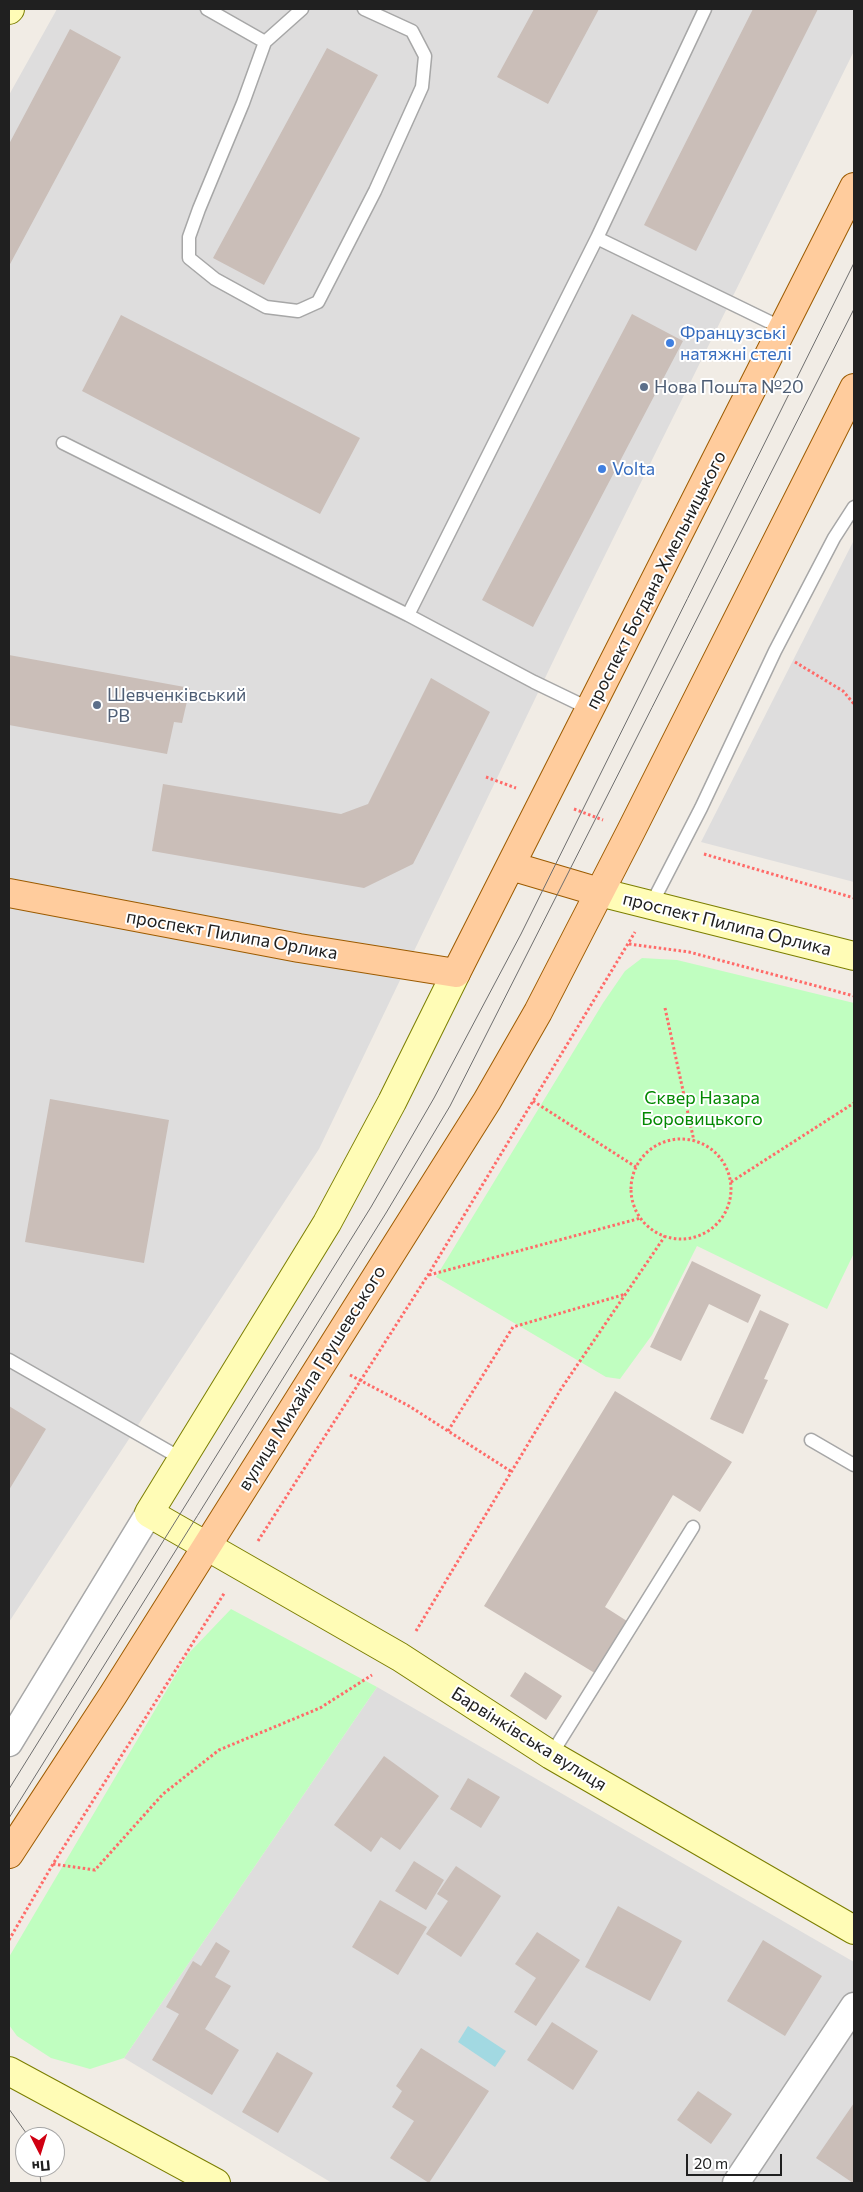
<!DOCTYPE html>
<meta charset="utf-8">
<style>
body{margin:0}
#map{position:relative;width:863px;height:2192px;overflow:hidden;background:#f1ece5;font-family:Commissioner,sans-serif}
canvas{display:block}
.frame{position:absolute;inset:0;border:10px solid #202020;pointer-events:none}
.north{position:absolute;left:15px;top:2127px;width:50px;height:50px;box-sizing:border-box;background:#fff;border:1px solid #a6a6a6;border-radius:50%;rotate:175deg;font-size:14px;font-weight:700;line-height:20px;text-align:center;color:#202020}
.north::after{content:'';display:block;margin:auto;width:18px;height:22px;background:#d00012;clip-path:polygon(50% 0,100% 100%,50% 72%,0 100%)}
.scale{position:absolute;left:686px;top:2154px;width:96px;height:22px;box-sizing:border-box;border:2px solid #202020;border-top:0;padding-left:6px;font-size:15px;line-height:18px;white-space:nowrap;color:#202020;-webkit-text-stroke:4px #fff;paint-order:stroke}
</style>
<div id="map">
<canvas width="863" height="2192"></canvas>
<div class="frame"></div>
<div class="north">Пн</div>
<div class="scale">20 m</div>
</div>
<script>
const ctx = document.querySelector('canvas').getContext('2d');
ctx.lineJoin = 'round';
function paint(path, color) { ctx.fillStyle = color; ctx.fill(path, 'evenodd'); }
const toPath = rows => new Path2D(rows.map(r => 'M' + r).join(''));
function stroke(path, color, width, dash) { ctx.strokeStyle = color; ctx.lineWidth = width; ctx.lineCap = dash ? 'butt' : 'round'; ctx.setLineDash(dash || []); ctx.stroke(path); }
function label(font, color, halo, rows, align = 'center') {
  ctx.font = font + ' Commissioner,sans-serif'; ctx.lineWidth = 4; ctx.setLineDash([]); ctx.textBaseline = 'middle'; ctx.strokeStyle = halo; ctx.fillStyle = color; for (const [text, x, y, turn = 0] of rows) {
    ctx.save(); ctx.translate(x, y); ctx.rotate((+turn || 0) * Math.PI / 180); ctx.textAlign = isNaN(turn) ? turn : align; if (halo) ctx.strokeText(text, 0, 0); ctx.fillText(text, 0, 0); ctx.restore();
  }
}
paint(toPath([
 [57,9,854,9,854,51,570,626,319,1149,9,1622,9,95],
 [854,540,854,882,701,842],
 [377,1687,854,1962,854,2183,332,2183,124,2058]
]), '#dedddd');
paint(toPath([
 [642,958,677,960,854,1003,854,1253,827,1309,697,1246,652,1335,620,1379,606,1377,436,1277,603,1003,625,971],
 [231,1609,377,1687,124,2058,90,2069,51,2058,17,2036,9,2025,9,1957,188,1654]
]), '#c0fec0');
paint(toPath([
 [468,2026,506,2051,495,2067,458,2042]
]), '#a2d9e2');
paint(toPath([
 [534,9,599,9,548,104,497,77],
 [753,9,818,9,696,251,644,225],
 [70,29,121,57,9,266,9,144],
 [327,48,378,75,264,285,213,258],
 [632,314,683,341,533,627,482,600],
 [121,315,360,438,320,514,82,391],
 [9,655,190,688,182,723,174,722,167,754,9,725],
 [431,678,490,712,413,864,364,888,152,851,163,784,341,814,368,804],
 [50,1099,169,1120,144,1263,25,1242],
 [692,1261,761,1295,748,1323,709,1304,681,1361,650,1347],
 [760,1310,789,1324,764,1379,768,1380,743,1434,710,1419],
 [615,1391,732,1462,700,1512,673,1495,605,1607,630,1623,598,1675,484,1606],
 [9,1406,46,1429,9,1490],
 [525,1672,562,1696,546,1720,510,1696],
 [384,1756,439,1796,400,1850,381,1837,371,1852,334,1825],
 [468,1778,500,1797,481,1828,450,1809],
 [414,1861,444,1880,426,1910,395,1891],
 [456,1866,501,1896,461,1957,426,1934,448,1901,437,1894],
 [380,1900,427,1927,398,1975,352,1947],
 [618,1906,682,1941,650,2001,585,1967],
 [537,1932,580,1960,536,2026,514,2012,536,1978,515,1964],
 [763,1940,822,1976,785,2036,727,2001],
 [216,1942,230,1951,215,1977,231,1986,205,2029,239,2050,212,2095,152,2060,179,2014,166,2007,193,1961,201,1966],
 [552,2022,598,2051,573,2090,527,2060],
 [421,2048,489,2091,429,2183,390,2158,414,2121,392,2107,402,2091,396,2086],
 [277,2052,313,2073,278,2133,242,2112],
 [698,2091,732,2114,711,2144,677,2120],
 [854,2103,854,2183,853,2183,816,2158]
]), '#cabeb8');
const lane = toPath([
 [207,9,265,42],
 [302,9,265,42,243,103,199,209,189,237,189,258,215,279,266,307,298,311,318,302,375,191,422,87,425,56,412,31,364,9],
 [597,238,784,329],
 [63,443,408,615,597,238,705,9],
 [408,615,534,682,590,709],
 [651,905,701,808,775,651,834,538,854,507],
 [9,1360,182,1459],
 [811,1440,854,1465],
 [551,1755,693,1527]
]);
const street = toPath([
 [9,1743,149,1513],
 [736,2183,854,2006]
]);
const secondary = toPath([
 [9,10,10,9],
 [599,892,854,956],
 [456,973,392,1102,327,1223,149,1513,400,1657,551,1755,854,1930],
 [9,2071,216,2183]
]);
const primary = toPath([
 [511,866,599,892],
 [9,893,299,948,456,973,854,187],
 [9,1854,113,1695,487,1101,538,1012,631,831,854,388]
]);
stroke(lane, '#a7a7a7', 15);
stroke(street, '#a7a7a7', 29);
stroke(secondary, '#7b7e00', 30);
stroke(primary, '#9c5b00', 30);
stroke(toPath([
 [795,662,843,691,854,704],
 [486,777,516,788],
 [574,809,603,820],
 [704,854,854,898],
 [629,944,689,952,854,996],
 [665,1008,694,1141],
 [533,1101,636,1167],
 '631 1189a50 50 0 1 1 100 0a50 50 0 1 1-100 0Z',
 [731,1182,854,1103],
 [429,1275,641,1218],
 [350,1375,409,1406,512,1472],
 [448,1431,513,1327,626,1294],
 [258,1541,428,1275,635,932],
 [416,1631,561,1389,665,1236],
 [53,1864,95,1870,163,1794,219,1750,320,1708,372,1675],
 [9,1940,53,1864,225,1592]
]), '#ff6b69', 3, [2.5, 2.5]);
stroke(lane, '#fff', 12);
stroke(street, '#fff', 26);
stroke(secondary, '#fffcb6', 28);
stroke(primary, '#ffcc9d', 28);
stroke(toPath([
 [9,1789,371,1207,434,1098,521,934,854,263],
 [9,1818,386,1213,450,1106,854,309],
 [9,2109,29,2137],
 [39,2167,41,2183]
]), '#6e6e6e', 1);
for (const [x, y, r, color] of [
 [670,343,5,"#3f7fe0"],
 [644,387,5,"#5c6f8a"],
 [602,469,5,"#3f7fe0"],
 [97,705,5,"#5c6f8a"]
]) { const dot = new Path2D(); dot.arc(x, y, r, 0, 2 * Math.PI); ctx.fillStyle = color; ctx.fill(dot); stroke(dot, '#fff', 2); }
label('18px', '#366cbe', '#fff', [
 ["Французські",680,333],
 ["натяжні стелі",680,354],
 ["Volta",612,469]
], 'left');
label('18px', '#4e5e75', '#fff', [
 ["Нова Пошта №20",654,387],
 ["Шевченківський",107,695],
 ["РВ",107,716]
], 'left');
label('18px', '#202020', '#fff', [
 ["проспект Богдана Хмельницького",656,580,-63],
 ["проспект Пилипа Орлика",727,924,14],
 ["проспект Пилипа Орлика",232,935,10],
 ["вулиця Михайла Грушевського",312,1378,-58],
 ["Барвінківська вулиця",529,1739,32]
]);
label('18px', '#038902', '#fff', [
 ["Сквер Назара",702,1098],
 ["Боровицького",702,1119]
]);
</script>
